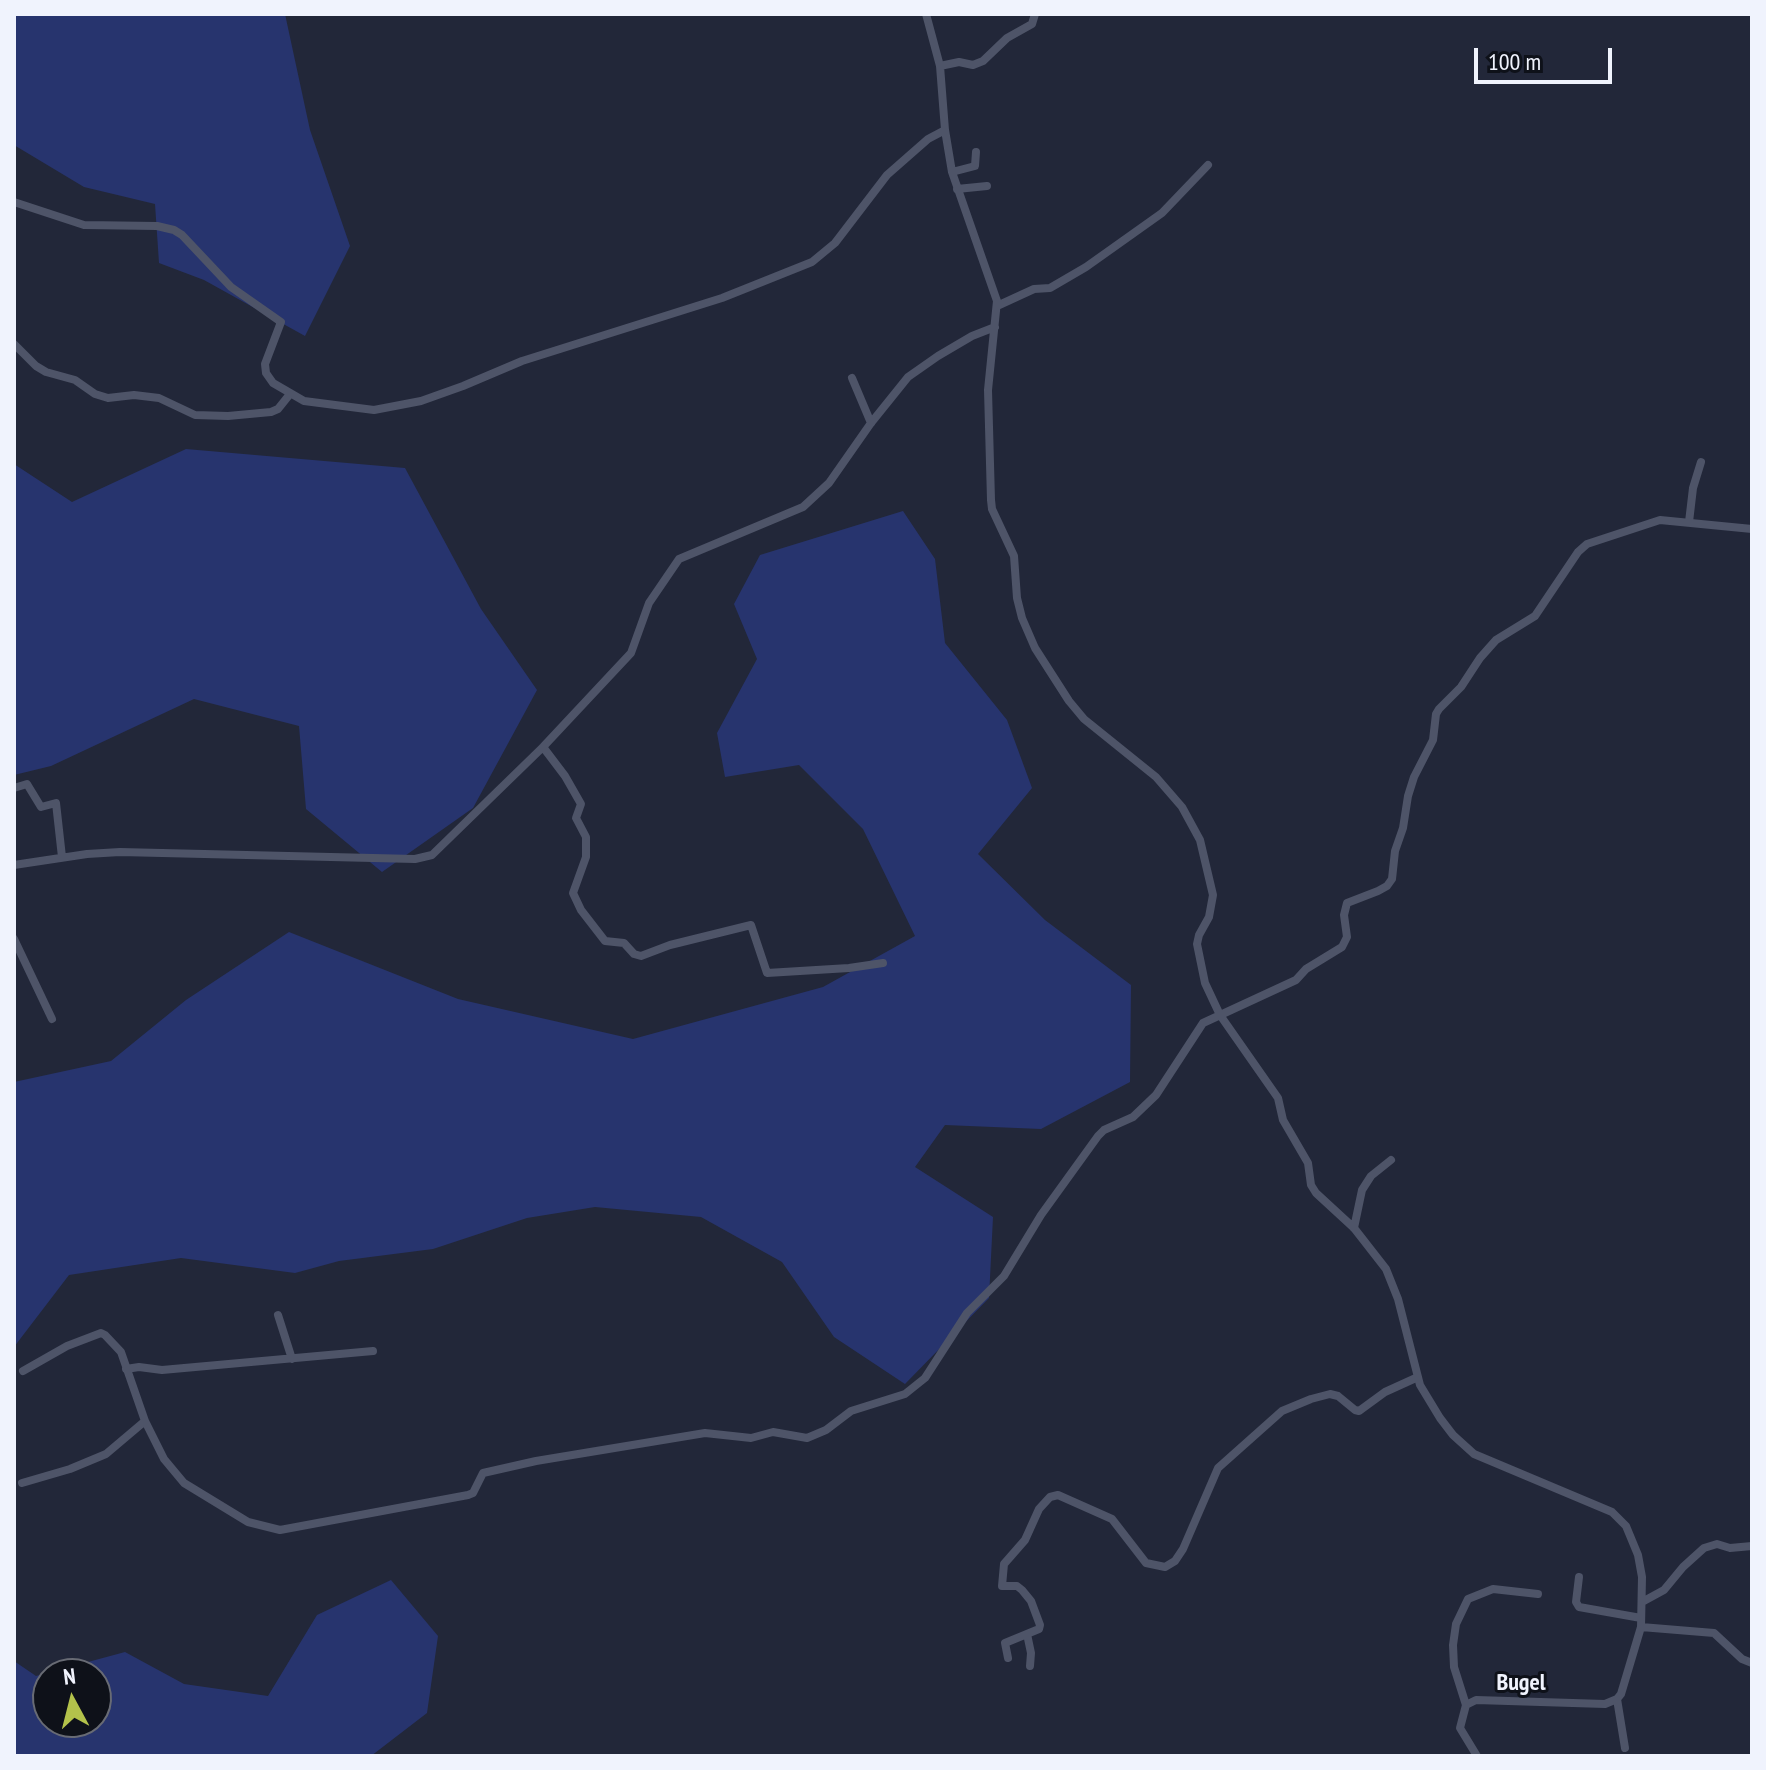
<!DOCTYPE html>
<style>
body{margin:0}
#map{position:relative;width:1766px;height:1770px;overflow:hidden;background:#222739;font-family:"PT Sans Narrow",sans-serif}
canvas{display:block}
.frame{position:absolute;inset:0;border:16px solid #f0f3fd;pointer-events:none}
.north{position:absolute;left:32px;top:1658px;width:80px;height:80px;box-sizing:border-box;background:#0e1119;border:2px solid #686b74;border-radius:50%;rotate:353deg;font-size:22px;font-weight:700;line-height:32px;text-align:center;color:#f0f3fd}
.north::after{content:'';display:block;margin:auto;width:28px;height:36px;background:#b3c24b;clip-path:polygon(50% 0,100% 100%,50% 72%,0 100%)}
.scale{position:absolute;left:1474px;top:48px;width:138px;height:36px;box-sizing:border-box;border:4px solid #f0f3fd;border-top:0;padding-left:10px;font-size:24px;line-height:28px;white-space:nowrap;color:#f0f3fd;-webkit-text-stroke:6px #0e1119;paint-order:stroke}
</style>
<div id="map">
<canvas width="1766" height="1770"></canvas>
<div class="frame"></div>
<div class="north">N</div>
<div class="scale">100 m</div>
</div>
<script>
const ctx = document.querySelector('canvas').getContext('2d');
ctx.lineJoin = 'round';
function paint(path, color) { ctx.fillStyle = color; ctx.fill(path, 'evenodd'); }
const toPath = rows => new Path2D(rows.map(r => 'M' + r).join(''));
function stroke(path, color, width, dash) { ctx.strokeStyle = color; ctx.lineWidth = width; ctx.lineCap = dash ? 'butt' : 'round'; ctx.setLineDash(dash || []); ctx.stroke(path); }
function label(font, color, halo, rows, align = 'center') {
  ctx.font = font + ' "PT Sans Narrow",sans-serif'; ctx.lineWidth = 6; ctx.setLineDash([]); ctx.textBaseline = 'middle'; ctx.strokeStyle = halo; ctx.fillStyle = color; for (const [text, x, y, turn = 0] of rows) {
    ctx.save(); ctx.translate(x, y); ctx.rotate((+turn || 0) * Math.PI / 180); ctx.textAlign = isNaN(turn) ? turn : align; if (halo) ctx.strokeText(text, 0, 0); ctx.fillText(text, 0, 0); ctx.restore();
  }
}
paint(toPath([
 [14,14,285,14,310,130,350,246,305,336,204,280,159,263,155,204,84,187,14,145],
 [186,449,405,468,481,609,537,690,473,808,382,872,306,809,299,726,194,699,51,766,14,775,14,464,72,502],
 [903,511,935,559,945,643,1007,720,1032,788,978,854,1045,920,1131,985,1130,1082,1041,1129,945,1125,915,1167,993,1217,989,1298,905,1384,834,1337,782,1262,701,1217,595,1207,527,1218,433,1249,339,1261,295,1273,181,1258,69,1275,14,1347,14,1082,111,1061,186,1000,289,932,458,999,633,1039,823,987,915,936,863,829,799,765,725,777,717,733,757,659,734,604,760,555],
 [391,1580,438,1636,427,1713,371,1756,14,1756,14,1661,36,1676,125,1652,184,1684,268,1696,317,1615],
 [48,1674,96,1674,96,1722,48,1722]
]), '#27346e');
stroke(toPath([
 [926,14,940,66,945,130,952,172,997,301,988,390,991,500,992,509,1014,556,1017,598,1022,618,1035,648,1069,701,1084,719,1156,777,1182,807,1200,840,1213,895,1209,917,1199,935,1197,944,1205,983,1220,1015,1278,1098,1283,1120,1308,1163,1311,1185,1316,1193,1354,1228,1386,1269,1398,1299,1420,1385,1440,1418,1453,1435,1474,1454,1612,1512,1626,1526,1638,1555,1642,1577,1641,1627,1621,1694,1617,1699,1605,1704,1476,1700,1466,1705,1460,1728,1477,1756],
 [940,66,959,62,973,65,983,61,1007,38,1032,24,1035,14],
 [952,172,975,166,976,152],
 [957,189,987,186],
 [14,202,84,225,157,226,174,230,182,235,231,287,281,322,265,364,266,373,273,383,304,401,374,410,421,401,463,386,522,361,722,298,812,262,835,243,887,175,928,139,945,130],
 [997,306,1034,289,1050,288,1086,267,1162,213,1208,165],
 [14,344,36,366,46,372,75,380,95,394,108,398,134,395,159,398,195,415,228,416,271,412,278,409,290,394],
 [852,378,871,423],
 [1689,522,1693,488,1701,462],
 [543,747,565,776,581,804,576,818,586,837,586,857,573,893,581,910,605,941,624,943,634,954,641,956,670,945,751,925,767,973,849,968,883,963],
 [14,788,27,784,41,807,56,803,62,857],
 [14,865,87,854,120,852,415,859,432,855,543,747,631,653,649,603,679,559,803,507,829,483,871,423,908,377,938,356,972,336,995,327],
 [14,939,52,1019],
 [1354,1228,1362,1190,1371,1176,1391,1160],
 [278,1315,292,1359],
 [126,1369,139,1367,162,1370,373,1351],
 [23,1371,67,1346,101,1333,105,1335,121,1352,145,1421,164,1459,184,1483,248,1522,280,1530,468,1495,473,1493,483,1473,536,1461,705,1433,751,1438,773,1432,807,1438,826,1430,851,1411,905,1394,925,1378,967,1313,1004,1276,1041,1215,1098,1136,1104,1130,1133,1117,1156,1095,1203,1023,1296,980,1306,969,1342,947,1347,937,1344,915,1347,903,1378,891,1387,886,1392,879,1395,851,1403,828,1408,796,1414,777,1433,740,1436,714,1439,709,1461,687,1480,658,1496,640,1535,616,1578,552,1587,544,1660,520,1752,529],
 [22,1483,70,1469,106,1454,145,1421],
 [1579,1577,1576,1602,1579,1607,1641,1618],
 [1642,1602,1664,1590,1683,1567,1704,1548,1717,1544,1730,1548,1752,1546],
 [1641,1627,1714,1633,1742,1659,1752,1663],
 [1027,1634,1031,1653,1030,1666],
 [1008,1658,1005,1643,1039,1629,1040,1625,1031,1601,1022,1590,1017,1586,1002,1586,1004,1564,1025,1540,1039,1509,1050,1497,1058,1495,1112,1519,1146,1563,1165,1567,1175,1561,1183,1549,1218,1468,1282,1411,1311,1399,1330,1394,1338,1396,1355,1410,1359,1411,1385,1392,1418,1377],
 [1617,1699,1625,1748],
 [1466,1705,1454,1667,1453,1645,1456,1624,1468,1599,1493,1589,1538,1594]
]), '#4e5468', 8);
label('bold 24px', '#f0f3fd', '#0e1119', [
 ["Bugel",1521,1683]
]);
</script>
